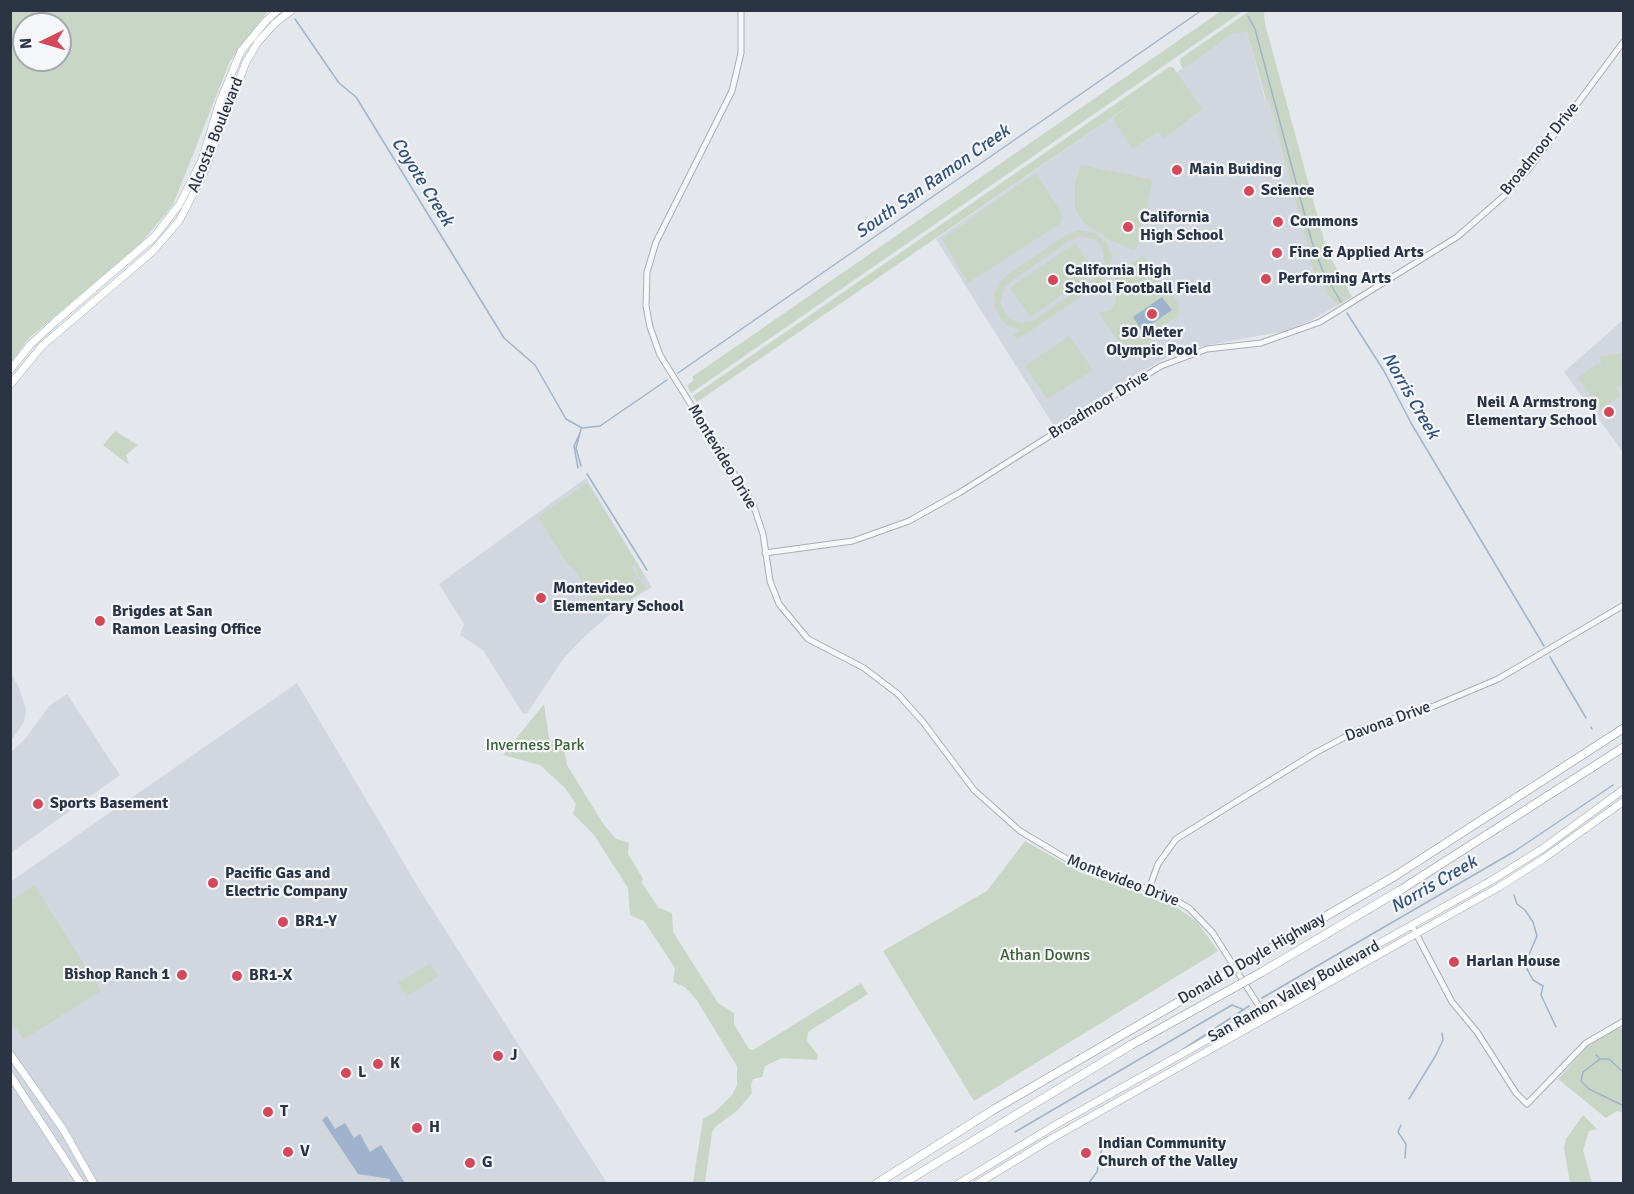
<!DOCTYPE html>
<style>
body{margin:0}
#map{position:relative;width:1634px;height:1194px;overflow:hidden;background:#e4e7ec;font-family:Signika,sans-serif}
canvas{display:block}
.frame{position:absolute;inset:0;border:12px solid #2b3445;pointer-events:none}
.north{position:absolute;left:12px;top:12px;width:60px;height:60px;box-sizing:border-box;background:#f4f6f9;border:2px solid #a4a8b1;border-radius:50%;rotate:265deg;font-size:16px;font-weight:700;line-height:24px;text-align:center;color:#2b3445}
.north::after{content:'';display:block;margin:auto;width:21px;height:27px;background:#d1495b;clip-path:polygon(50% 0,100% 100%,50% 72%,0 100%)}
</style>
<div id="map">
<canvas width="1634" height="1194"></canvas>
<div class="frame"></div>
<div class="north">N</div>
</div>
<script>
const ctx = document.querySelector('canvas').getContext('2d');
ctx.lineJoin = 'round';
function paint(path, color) { ctx.fillStyle = color; ctx.fill(path, 'evenodd'); }
const toPath = rows => new Path2D(rows.map(r => 'M' + r).join(''));
function stroke(path, color, width, dash) { ctx.strokeStyle = color; ctx.lineWidth = width; ctx.lineCap = dash ? 'butt' : 'round'; ctx.setLineDash(dash || []); ctx.stroke(path); }
function label(font, color, halo, rows, align = 'center') {
  ctx.font = font + ' Signika,sans-serif'; ctx.lineWidth = 4.5; ctx.setLineDash([]); ctx.textBaseline = 'middle'; ctx.strokeStyle = halo; ctx.fillStyle = color; for (const [text, x, y, turn = 0] of rows) {
    ctx.save(); ctx.translate(x, y); ctx.rotate((+turn || 0) * Math.PI / 180); ctx.textAlign = isNaN(turn) ? turn : align; if (halo) ctx.strokeText(text, 0, 0); ctx.fillText(text, 0, 0); ctx.restore();
  }
}
paint(toPath([
 [1247,31,1265,100,1269,99,1313,269,1328,295,1338,305,1312,320,1286,331,1181,350,1130,378,1054,426,936,239,1235,32],
 [1623,320,1623,452,1564,372],
 [586,478,652,587,615,610,583,638,564,658,527,713,523,714,483,650,460,635,464,624,439,584],
 [11,673,19,688,26,710,24,722,11,741],
 [297,683,421,892,607,1183,11,1183,10,882],
 [67,694,120,775,11,853,11,752,25,739,49,706]
]), '#d2d6de');
paint(toPath([
 [11,10,268,11,230,61,173,205,140,244,28,339,11,363],
 [24,24,60,24,60,60,24,60],
 [1251,10,1267,11,1264,13,1265,24,1327,251,1352,297,1338,305,1328,295,1313,269,1269,100,1266,100,1247,31,1237,34,1235,32,1183,69,1180,63,1181,58],
 [1221,11,1243,11,691,393,687,386,694,380,692,377],
 [1169,67,1173,67,1202,109,1183,124,1163,138,1158,131,1132,149,1113,118,1137,100,697,402,693,396],
 [1081,165,1149,179,1152,182,1137,248,1133,250,1111,240,1084,223,1075,208,1075,182],
 [1036,173,1063,216,1061,223,968,283,942,239],
 [1080,230,1095,233,1107,243,1112,257,1109,272,1100,284,1017,340,1014,335,1020,330,1005,324,995,309,994,295,997,287,1006,276,1066,235],
 [1081,236,1096,240,1103,250,1105,265,1099,275,1033,321,1022,323,1009,319,1000,303,1005,286,1070,240],
 [1075,243,1095,272,1030,317,1010,288],
 [1143,255,1179,305,1179,315,1153,333,1155,338,1129,357,1099,313,1112,309,1116,301,1115,276],
 [1069,336,1093,370,1047,399,1025,366],
 [1623,353,1623,385,1615,387,1621,395,1601,410,1578,378,1598,363,1601,367,1600,356],
 [115,431,138,445,126,455,129,465,103,445],
 [587,483,645,577,642,579,638,576,637,568,634,564,632,566,636,577,627,585,629,587,633,584,637,577,647,588,617,607,609,603,592,601,575,570,567,563,538,517],
 [544,704,549,739,564,749,567,765,604,825,616,839,629,843,628,854,643,879,641,882,659,908,672,913,673,932,718,1003,734,1013,734,1024,749,1049,753,1050,861,983,868,994,808,1032,807,1041,818,1055,817,1060,782,1058,765,1066,762,1077,753,1079,751,1085,752,1093,738,1110,715,1127,712,1132,705,1183,693,1183,703,1119,716,1111,732,1095,737,1085,737,1066,696,999,685,987,673,982,675,968,644,921,630,915,628,888,594,835,573,814,576,804,565,788,540,765,503,755],
 [1025,841,1081,873,1172,904,1197,922,1218,951,974,1101,883,951,987,891],
 [34,885,101,991,24,1039,11,1023,11,901],
 [430,963,439,976,407,996,398,983],
 [1623,1027,1623,1113,1617,1111,1606,1118,1558,1079,1588,1046,1609,1032],
 [1583,1115,1597,1129,1589,1131,1583,1150,1592,1183,1570,1183,1564,1148,1566,1139]
]), '#c9d6c5');
paint(toPath([
 [1162,297,1172,310,1142,331,1133,317],
 [327,1116,335,1129,345,1123,354,1138,360,1134,370,1152,381,1145,405,1183,390,1183,390,1179,358,1174,322,1120]
]), '#9fb4cc');
stroke(toPath([
 [1248,16,1255,29,1312,242,1322,269,1341,302],
 [295,19,339,83,356,97,504,338,535,365,566,419,582,428,600,426,667,380],
 [1347,313,1384,371,1411,423,1544,646],
 [678,373,1202,10],
 [581,466,576,448,581,429],
 [578,468,574,446,579,435],
 [587,474,647,570],
 [1550,657,1586,718],
 [1591,727,1592,729],
 [1514,895,1517,904,1525,910,1533,922,1537,936,1527,959,1527,969,1533,980,1543,986,1541,995,1556,1027],
 [1262,998,1515,851,1613,785],
 [1182,1050,1249,1006],
 [1596,1055,1600,1059,1609,1059,1624,1073],
 [1600,1059,1583,1072,1581,1081,1589,1089,1624,1106],
 [1409,1099,1436,1055,1443,1040,1442,1033],
 [1401,1125,1398,1132,1406,1144,1405,1158],
 [1015,1132,1232,1005,1242,1009],
 [1088,1184,1097,1172,1102,1148,1110,1139]
]), '#9fb4cc', 1.5);
const minor = toPath([
 [741,10,741,53,732,91,656,242,647,272,646,306,650,327,660,355,753,504,763,534,770,581,779,604,808,639,864,668,898,694,923,722,974,790,1020,831,1082,868,1164,894,1189,908,1213,933,1262,1011],
 [765,553,853,541,909,521,959,493,1161,366,1207,349,1261,343,1320,322,1457,237,1504,196,1528,170,1624,41],
 [1149,889,1158,864,1176,839,1315,753,1358,730,1434,706,1498,679,1624,605],
 [1412,926,1452,1002,1477,1032,1516,1093,1527,1104,1586,1043,1624,1021]
]);
const major = toPath([
 [10,370,31,344,56,321,154,237,179,205,202,160,220,101,241,51,266,21,278,10],
 [10,385,42,346,153,251,179,221,202,177,246,62,258,42,275,23,292,10],
 [10,1054,63,1129,94,1184],
 [10,1075,81,1184],
 [958,1184,1057,1124,1494,879,1542,849,1624,789],
 [977,1184,1051,1139,1499,887,1543,859,1624,801]
]);
const highway = toPath([
 [1254,958,1395,876,1624,728],
 [1262,972,1402,889,1624,747],
 [876,1184,993,1110,1218,979],
 [902,1184,1131,1045]
]);
stroke(minor, '#a9aeb7', 7);
stroke(major, '#a3abb8', 8);
stroke(highway, '#8b94a3', 9);
stroke(minor, '#f7f8fa', 5);
stroke(major, '#fff', 7);
stroke(highway, '#fff', 8);
const highwayBridge = toPath([
 [1218,979,1254,958],
 [1131,1045,1262,972]
]);
stroke(highwayBridge, '#8b94a3', 9, []);
stroke(highwayBridge, '#fff', 8);
for (const [x, y, r, color] of [
 [1177,170,6,"#d1495b"],
 [1249,191,6,"#d1495b"],
 [1278,222,6,"#d1495b"],
 [1128,227,6,"#d1495b"],
 [1277,253,6,"#d1495b"],
 [1266,279,6,"#d1495b"],
 [1053,280,6,"#d1495b"],
 [1152,314,6,"#d1495b"],
 [1609,412,6,"#d1495b"],
 [541,598,6,"#d1495b"],
 [100,621,6,"#d1495b"],
 [38,804,6,"#d1495b"],
 [213,883,6,"#d1495b"],
 [283,922,6,"#d1495b"],
 [1454,962,6,"#d1495b"],
 [182,975,6,"#d1495b"],
 [237,976,6,"#d1495b"],
 [498,1056,6,"#d1495b"],
 [378,1064,6,"#d1495b"],
 [346,1073,6,"#d1495b"],
 [268,1112,6,"#d1495b"],
 [417,1128,6,"#d1495b"],
 [288,1152,6,"#d1495b"],
 [1086,1153,6,"#d1495b"],
 [470,1163,6,"#d1495b"]
]) { const dot = new Path2D(); dot.arc(x, y, r, 0, 2 * Math.PI); ctx.fillStyle = color; ctx.fill(dot); stroke(dot, '#f4f6f9', 2); }
label('16px', '#2b3445', '#f4f6f9', [
 ["Alcosta Boulevard",216,135,-68],
 ["Broadmoor Drive",1540,149,-51],
 ["Broadmoor Drive",1099,405,-32],
 ["Montevideo Drive",722,457,59],
 ["Davona Drive",1388,722,-20],
 ["Montevideo Drive",1123,881,21],
 ["Donald D Doyle Highway",1252,959,-30],
 ["San Ramon Valley Boulevard",1294,992,-29]
]);
label('bold 16px', '#2b3445', '#f4f6f9', [
 ["Main Buiding",1189,170],
 ["Science",1261,191],
 ["California",1140,218],
 ["High School",1140,236],
 ["Commons",1290,222],
 ["Fine & Applied Arts",1289,253],
 ["California High",1065,271],
 ["School Football Field",1065,289],
 ["Performing Arts",1278,279],
 ["50 Meter",1152,333,"center"],
 ["Olympic Pool",1152,351,"center"],
 ["Neil A Armstrong",1597,403,"right"],
 ["Elementary School",1597,421,"right"],
 ["Montevideo",553,589],
 ["Elementary School",553,607],
 ["Brigdes at San",112,612],
 ["Ramon Leasing Office",112,630],
 ["Sports Basement",50,804],
 ["Pacific Gas and",225,874],
 ["Electric Company",225,892],
 ["BR1-Y",295,922],
 ["Harlan House",1466,962],
 ["Bishop Ranch 1",170,975,"right"],
 ["BR1-X",249,976],
 ["J",510,1056],
 ["K",390,1064],
 ["L",358,1073],
 ["T",280,1112],
 ["H",429,1128],
 ["Indian Community",1098,1144],
 ["Church of the Valley",1098,1162],
 ["V",300,1152],
 ["G",482,1163]
], 'left');
label('16px', '#3f6138', '#f4f6f9', [
 ["Inverness Park",535,746],
 ["Athan Downs",1045,956]
]);
label('italic 18px', '#34527a', '#f4f6f9', [
 ["Coyote Creek",422,182,58],
 ["South San Ramon Creek",933,182,-35],
 ["Norris Creek",1410,396,60],
 ["Norris Creek",1434,885,-30]
]);
</script>
